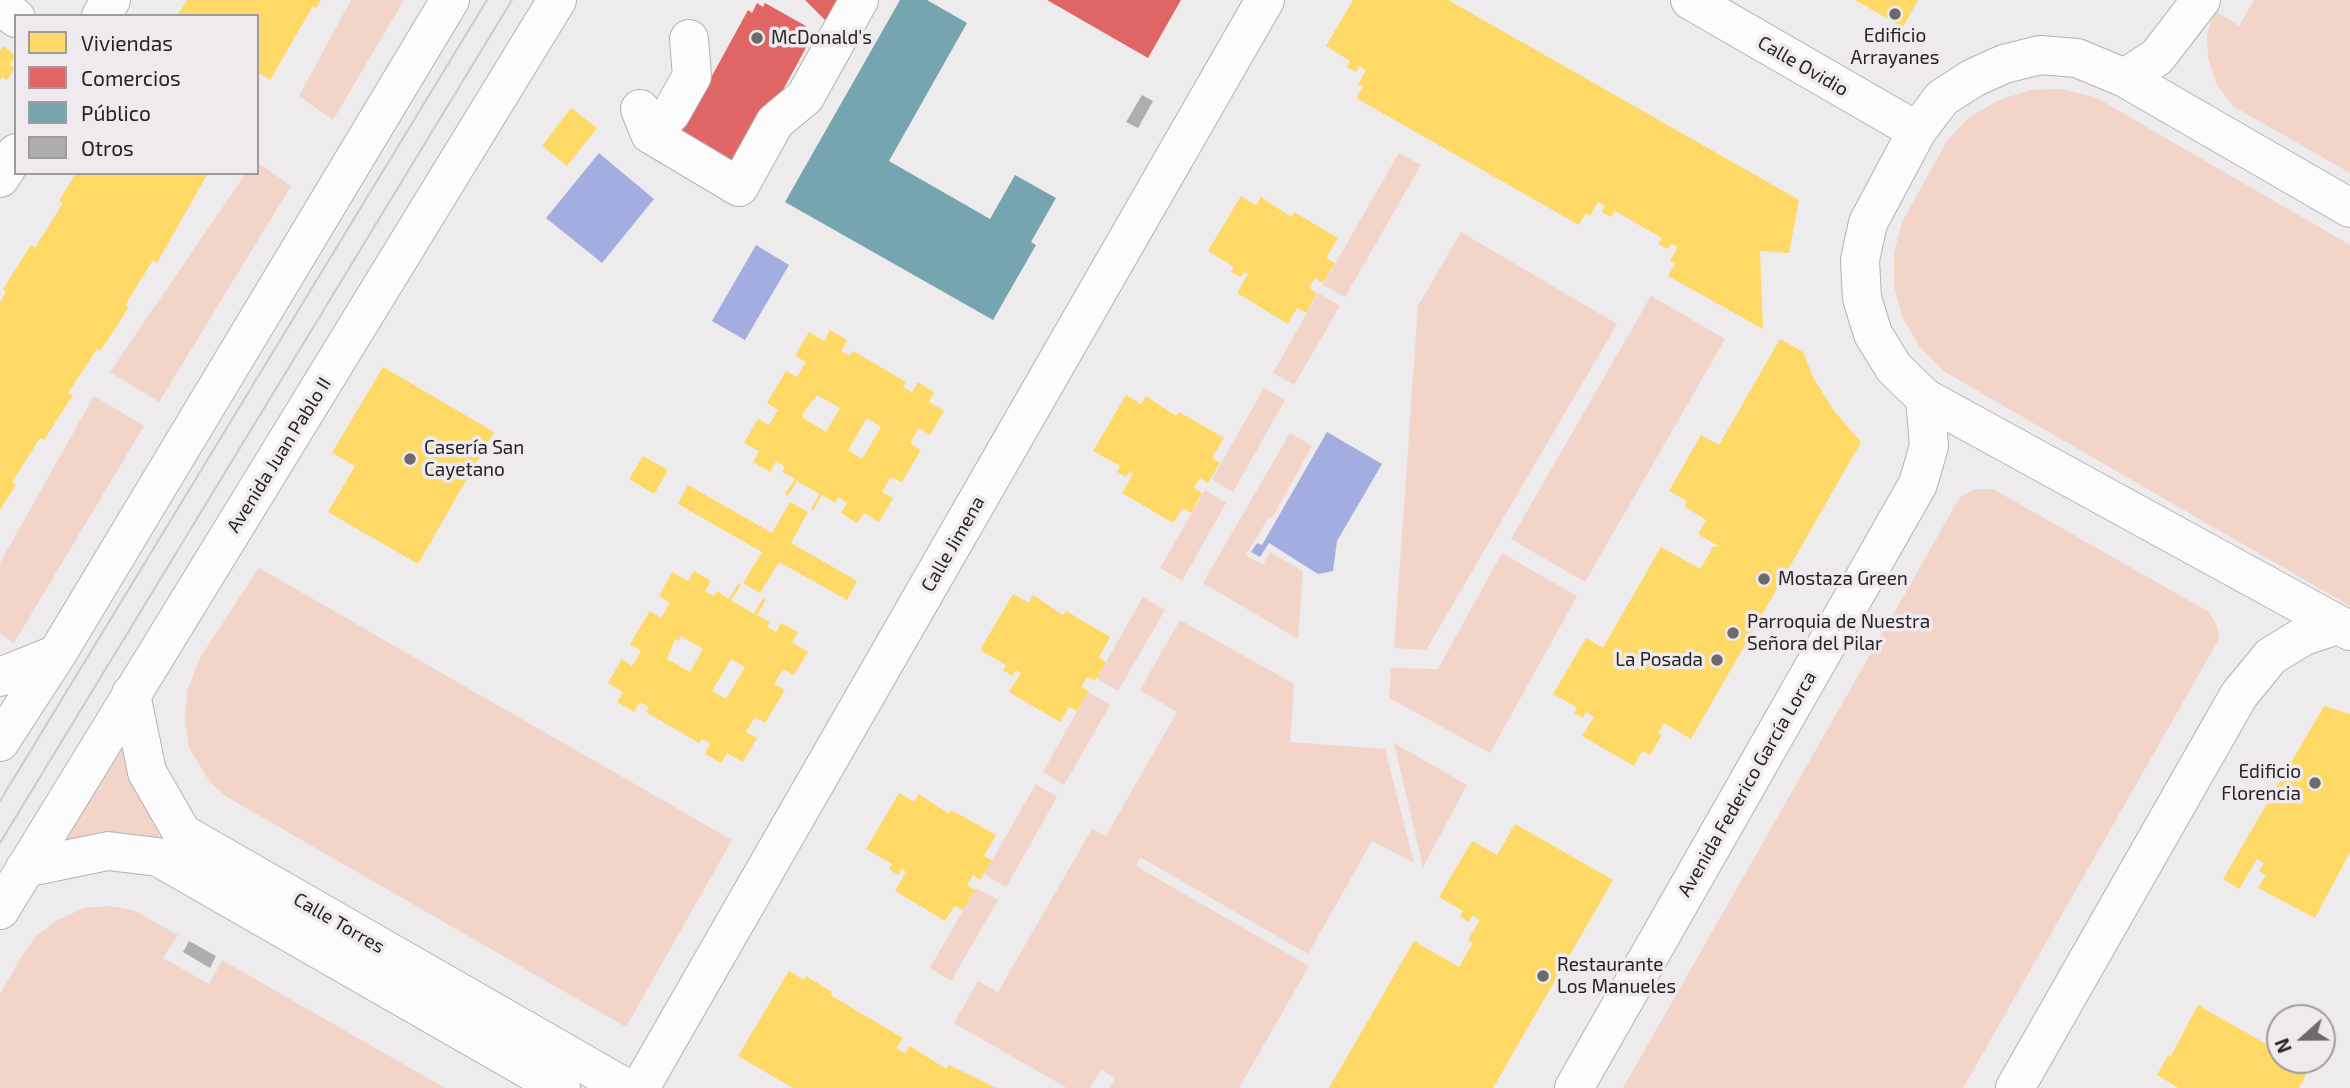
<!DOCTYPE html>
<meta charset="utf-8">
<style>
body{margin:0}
#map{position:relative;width:2350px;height:1088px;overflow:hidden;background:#eeebed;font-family:"Exo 2",sans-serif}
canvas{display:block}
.legend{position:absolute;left:14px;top:14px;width:245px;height:161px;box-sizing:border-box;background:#efeaee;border:2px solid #9f9b9e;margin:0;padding:9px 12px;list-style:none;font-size:21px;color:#262425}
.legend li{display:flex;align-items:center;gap:14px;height:35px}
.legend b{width:35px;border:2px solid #9f9b9e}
.north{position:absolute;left:2266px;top:1004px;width:70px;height:70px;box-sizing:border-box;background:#efeaee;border:2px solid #9f9b9e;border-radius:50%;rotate:249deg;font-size:19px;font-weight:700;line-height:28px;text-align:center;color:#262425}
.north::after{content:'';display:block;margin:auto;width:24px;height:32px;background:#6c6a6b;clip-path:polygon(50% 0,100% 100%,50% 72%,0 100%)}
</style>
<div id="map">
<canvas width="2350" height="1088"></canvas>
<ul class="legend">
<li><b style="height:19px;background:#ffd966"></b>Viviendas</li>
<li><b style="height:19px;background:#e06666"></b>Comercios</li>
<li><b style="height:19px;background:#76a5af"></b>Público</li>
<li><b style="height:19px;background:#afadae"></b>Otros</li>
</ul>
<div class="north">N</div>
</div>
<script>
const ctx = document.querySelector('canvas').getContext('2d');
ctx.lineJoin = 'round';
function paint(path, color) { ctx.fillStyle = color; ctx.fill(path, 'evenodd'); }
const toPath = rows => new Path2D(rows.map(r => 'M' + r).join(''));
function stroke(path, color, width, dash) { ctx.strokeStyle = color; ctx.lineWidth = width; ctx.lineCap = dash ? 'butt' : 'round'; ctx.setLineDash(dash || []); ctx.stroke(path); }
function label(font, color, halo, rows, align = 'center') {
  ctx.font = font + ' "Exo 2",sans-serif'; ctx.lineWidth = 7; ctx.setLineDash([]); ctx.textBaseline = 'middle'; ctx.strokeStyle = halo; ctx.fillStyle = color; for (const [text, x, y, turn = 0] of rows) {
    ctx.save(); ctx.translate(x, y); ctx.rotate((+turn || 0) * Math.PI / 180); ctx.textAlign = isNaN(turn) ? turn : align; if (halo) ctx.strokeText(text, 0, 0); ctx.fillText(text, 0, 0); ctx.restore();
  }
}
paint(toPath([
 [351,0,404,0,333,120,299,96],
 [2254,0,2350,0,2350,173,2233,106,2217,85,2208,58,2207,35,2214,10,2239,26],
 [2061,89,2095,97,2350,245,2350,606,1945,372,1920,347,1902,317,1894,285,1894,253,1902,222,1947,141,1969,117,1999,100,2031,90],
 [1399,153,1421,165,1345,297,1323,285],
 [257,162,291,186,159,402,110,372,246,173,257,173],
 [1461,232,1617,324,1426,650,1394,648,1418,306],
 [1318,293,1340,306,1294,385,1273,373],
 [1651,296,1725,339,1585,582,1511,539],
 [1264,388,1285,400,1233,492,1212,479],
 [94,396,144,426,14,643,0,633,0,563],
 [1290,433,1312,446,1272,518,1269,517,1246,555,1263,565,1270,552,1303,571,1298,639,1203,583],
 [1976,489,1993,489,2209,612,2217,626,2219,639,1963,1088,1623,1088,1960,497],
 [1205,490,1226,503,1182,581,1160,568],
 [1502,553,1577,596,1490,753,1389,698,1391,668,1438,669],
 [259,568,732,840,626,1027,227,797,210,782,189,748,185,722,187,691,201,656],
 [1143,597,1165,610,1118,691,1097,678],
 [1180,620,1294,684,1290,742,1385,749,1414,863,1372,841,1308,954,1140,857,1136,866,1309,966,1239,1088,1110,1088,1115,1078,1101,1070,1090,1088,1067,1088,954,1023,978,981,998,992,1092,829,1106,836,1177,712,1140,690],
 [1088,692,1110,705,1064,785,1043,772],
 [1394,743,1467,785,1423,867],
 [122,746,131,782,159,834,159,839,62,843],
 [1036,784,1057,797,1006,887,984,874],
 [976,888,998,900,951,981,930,968],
 [109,906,133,910,178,935,163,958,209,984,222,960,445,1088,0,1088,0,994,22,956,36,936,58,920,84,908]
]), '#f2d4c9');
paint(toPath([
 [599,153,654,199,602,263,546,218],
 [756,245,789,265,745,340,712,321],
 [1327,432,1382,464,1337,541,1333,571,1318,574,1269,543,1260,557,1251,552,1257,543,1262,545]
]), '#a4ade0');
paint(toPath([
 [187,0,321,0,316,8,313,6,270,80,257,72,257,16,177,16],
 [1353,0,1448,0,1799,200,1789,253,1760,251,1763,329,1668,276,1675,264,1670,261,1678,247,1671,244,1668,249,1658,244,1662,238,1615,211,1611,217,1602,212,1605,206,1598,202,1590,216,1586,213,1579,225,1356,98,1363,86,1358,84,1366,70,1359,66,1356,72,1347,67,1350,61,1326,46],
 [1855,0,1918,0,1903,27],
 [4,46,16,56,10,64,15,68,7,80,2,77,0,81,0,50],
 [571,108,597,128,567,166,542,146],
 [76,173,208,173,157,263,153,260,125,305,129,307,115,329,100,351,97,349,68,393,73,395,44,440,40,438,12,482,16,485,0,510,0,302,6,292,3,289,31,245,35,248,63,203,59,201],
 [1241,196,1256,205,1261,197,1291,217,1294,212,1338,238,1326,258,1335,263,1323,283,1315,278,1309,288,1317,293,1306,313,1297,308,1288,324,1237,293,1248,274,1244,272,1241,277,1231,272,1234,267,1208,251],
 [830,330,847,340,841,351,850,356,853,351,906,382,903,387,912,392,918,382,934,392,929,402,944,411,930,435,919,428,910,443,921,450,902,482,891,477,882,492,893,498,879,522,864,513,857,523,841,513,847,503,838,497,835,503,822,495,813,511,811,509,820,494,797,481,788,496,785,494,795,479,782,472,785,467,776,461,770,472,753,462,759,451,744,443,758,419,769,425,778,410,767,403,786,371,797,377,806,362,795,356,809,332,824,341],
 [817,395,840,408,826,432,803,418,803,413],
 [867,418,881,427,862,459,848,450],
 [1780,339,1803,352,1813,377,1834,411,1861,442,1691,739,1664,723,1658,733,1662,735,1650,755,1642,751,1634,766,1582,736,1594,717,1586,712,1583,718,1574,713,1577,707,1553,694,1586,638,1603,648,1661,547,1700,569,1714,546,1720,547,1698,534,1706,520,1684,506,1687,501,1669,491,1701,435,1719,445],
 [383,367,494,432,418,564,328,512,355,466,332,453],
 [1126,395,1141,404,1146,396,1176,416,1179,412,1224,438,1212,458,1220,463,1208,483,1200,478,1194,488,1202,493,1191,513,1183,508,1173,523,1122,493,1133,474,1129,472,1126,477,1117,472,1120,466,1093,451],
 [643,456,668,470,654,494,629,479],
 [688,485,772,533,790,502,808,512,791,543,857,581,847,600,779,562,760,593,743,583,762,552,678,504],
 [694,571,711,581,705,591,714,596,717,591,729,599,738,584,741,585,731,600,754,614,763,598,766,600,757,615,770,622,767,627,776,632,781,623,798,632,792,642,808,652,794,675,783,669,774,684,785,690,765,723,755,717,746,732,757,738,743,762,727,753,721,763,705,754,710,743,702,739,699,743,646,712,649,707,640,702,634,712,617,702,623,692,608,683,622,659,632,666,641,651,630,644,650,611,661,618,670,603,659,596,672,572,688,581],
 [681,636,703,649,690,672,667,659,675,639,678,641],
 [731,659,745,667,726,699,712,691],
 [1013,594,1029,603,1033,595,1063,615,1066,611,1110,637,1099,657,1106,662,1095,681,1087,677,1081,687,1089,691,1077,711,1069,707,1060,722,1009,692,1021,673,1016,670,1012,676,1003,670,1006,665,980,650],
 [2324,706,2350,714,2350,852,2315,918,2258,888,2266,875,2259,871,2264,863,2257,859,2239,889,2223,879],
 [899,793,914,802,919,794,949,814,951,810,996,835,984,856,992,860,980,880,973,875,967,885,975,890,963,910,955,906,945,921,895,891,906,872,902,869,898,875,889,869,892,864,866,849],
 [1515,824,1613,880,1493,1088,1329,1088,1414,941,1459,967,1473,943,1468,940,1480,920,1472,916,1469,922,1460,916,1463,911,1439,897,1472,841,1497,855],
 [789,971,804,980,806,976,832,992,830,995,903,1038,896,1048,905,1053,910,1046,946,1069,949,1065,996,1088,793,1088,738,1056],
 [2198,1005,2280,1052,2280,1060,2293,1060,2309,1069,2299,1088,2179,1088,2157,1075,2168,1055,2171,1056]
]), '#ffd966');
paint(toPath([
 [805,0,840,0,827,22],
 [1047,0,1181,0,1148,58],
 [757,3,763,7,765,3,806,26,804,29,810,32,804,42,808,44,739,171,678,138,748,10,752,13]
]), '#e06666');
paint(toPath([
 [900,0,927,0,967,23,889,161,990,219,1015,175,1056,198,1031,242,1036,245,993,320,785,202]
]), '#76a5af');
paint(toPath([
 [1142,95,1153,101,1138,128,1126,122],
 [189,941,216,956,210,968,183,952]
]), '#afadae');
const minor = toPath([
 [0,5,16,18],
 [101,16,111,0],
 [640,109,650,134,739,187,775,122,805,97,859,0],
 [650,134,671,113,692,76,689,39],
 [0,178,16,153],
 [131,694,147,772,182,833,626,1088],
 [25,868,108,851,158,857,561,1088],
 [640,1088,1265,0]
]);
const major = toPath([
 [1690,0,1917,131],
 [2125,78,2157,57,2201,0],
 [2350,208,2125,78,2077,58,2040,55,2004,64,1973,78,1942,98,1917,131,1868,223,1860,260,1862,298,1873,334,1894,368,1925,398,2350,631],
 [0,677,57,654],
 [0,742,57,654,450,0],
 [0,910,557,0],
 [1574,1088,1918,484,1929,446,1925,398],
 [2015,1088,2239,695,2271,656,2304,636,2337,625]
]);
stroke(minor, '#b4b1b3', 40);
stroke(major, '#b4b1b3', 40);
stroke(minor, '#fcfcfc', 38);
stroke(major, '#fcfcfc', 38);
stroke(toPath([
 [0,801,487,0],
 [0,843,512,0]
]), '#cccbcc', 2);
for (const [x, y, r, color] of [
 [1895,14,7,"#6c6a6b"],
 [757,38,7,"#6c6a6b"],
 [410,459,7,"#6c6a6b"],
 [1764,579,7,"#6c6a6b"],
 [1733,633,7,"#6c6a6b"],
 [1717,660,7,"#6c6a6b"],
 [2315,783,7,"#6c6a6b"],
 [1543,976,7,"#6c6a6b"]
]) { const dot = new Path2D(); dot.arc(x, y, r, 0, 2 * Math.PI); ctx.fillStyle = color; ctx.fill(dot); stroke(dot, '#efeaee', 2.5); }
label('19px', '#262425', '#efeaee', [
 ["Edificio",1895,36,"center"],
 ["Arrayanes",1895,58,"center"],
 ["McDonald's",771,38],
 ["Casería San",424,448],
 ["Cayetano",424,470],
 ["Mostaza Green",1778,579],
 ["Parroquia de Nuestra",1747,622],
 ["Señora del Pilar",1747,644],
 ["La Posada",1703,660,"right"],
 ["Edificio",2301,772,"right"],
 ["Florencia",2301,794,"right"],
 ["Restaurante",1557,965],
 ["Los Manueles",1557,987]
], 'left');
label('19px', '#262425', '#efeaee', [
 ["Calle Ovidio",1803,66,30],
 ["Avenida Juan Pablo II",279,455,-58],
 ["Calle Jimena",953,544,-60],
 ["Avenida Federico García Lorca",1747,784,-60],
 ["Calle Torres",339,923,30]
]);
</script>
